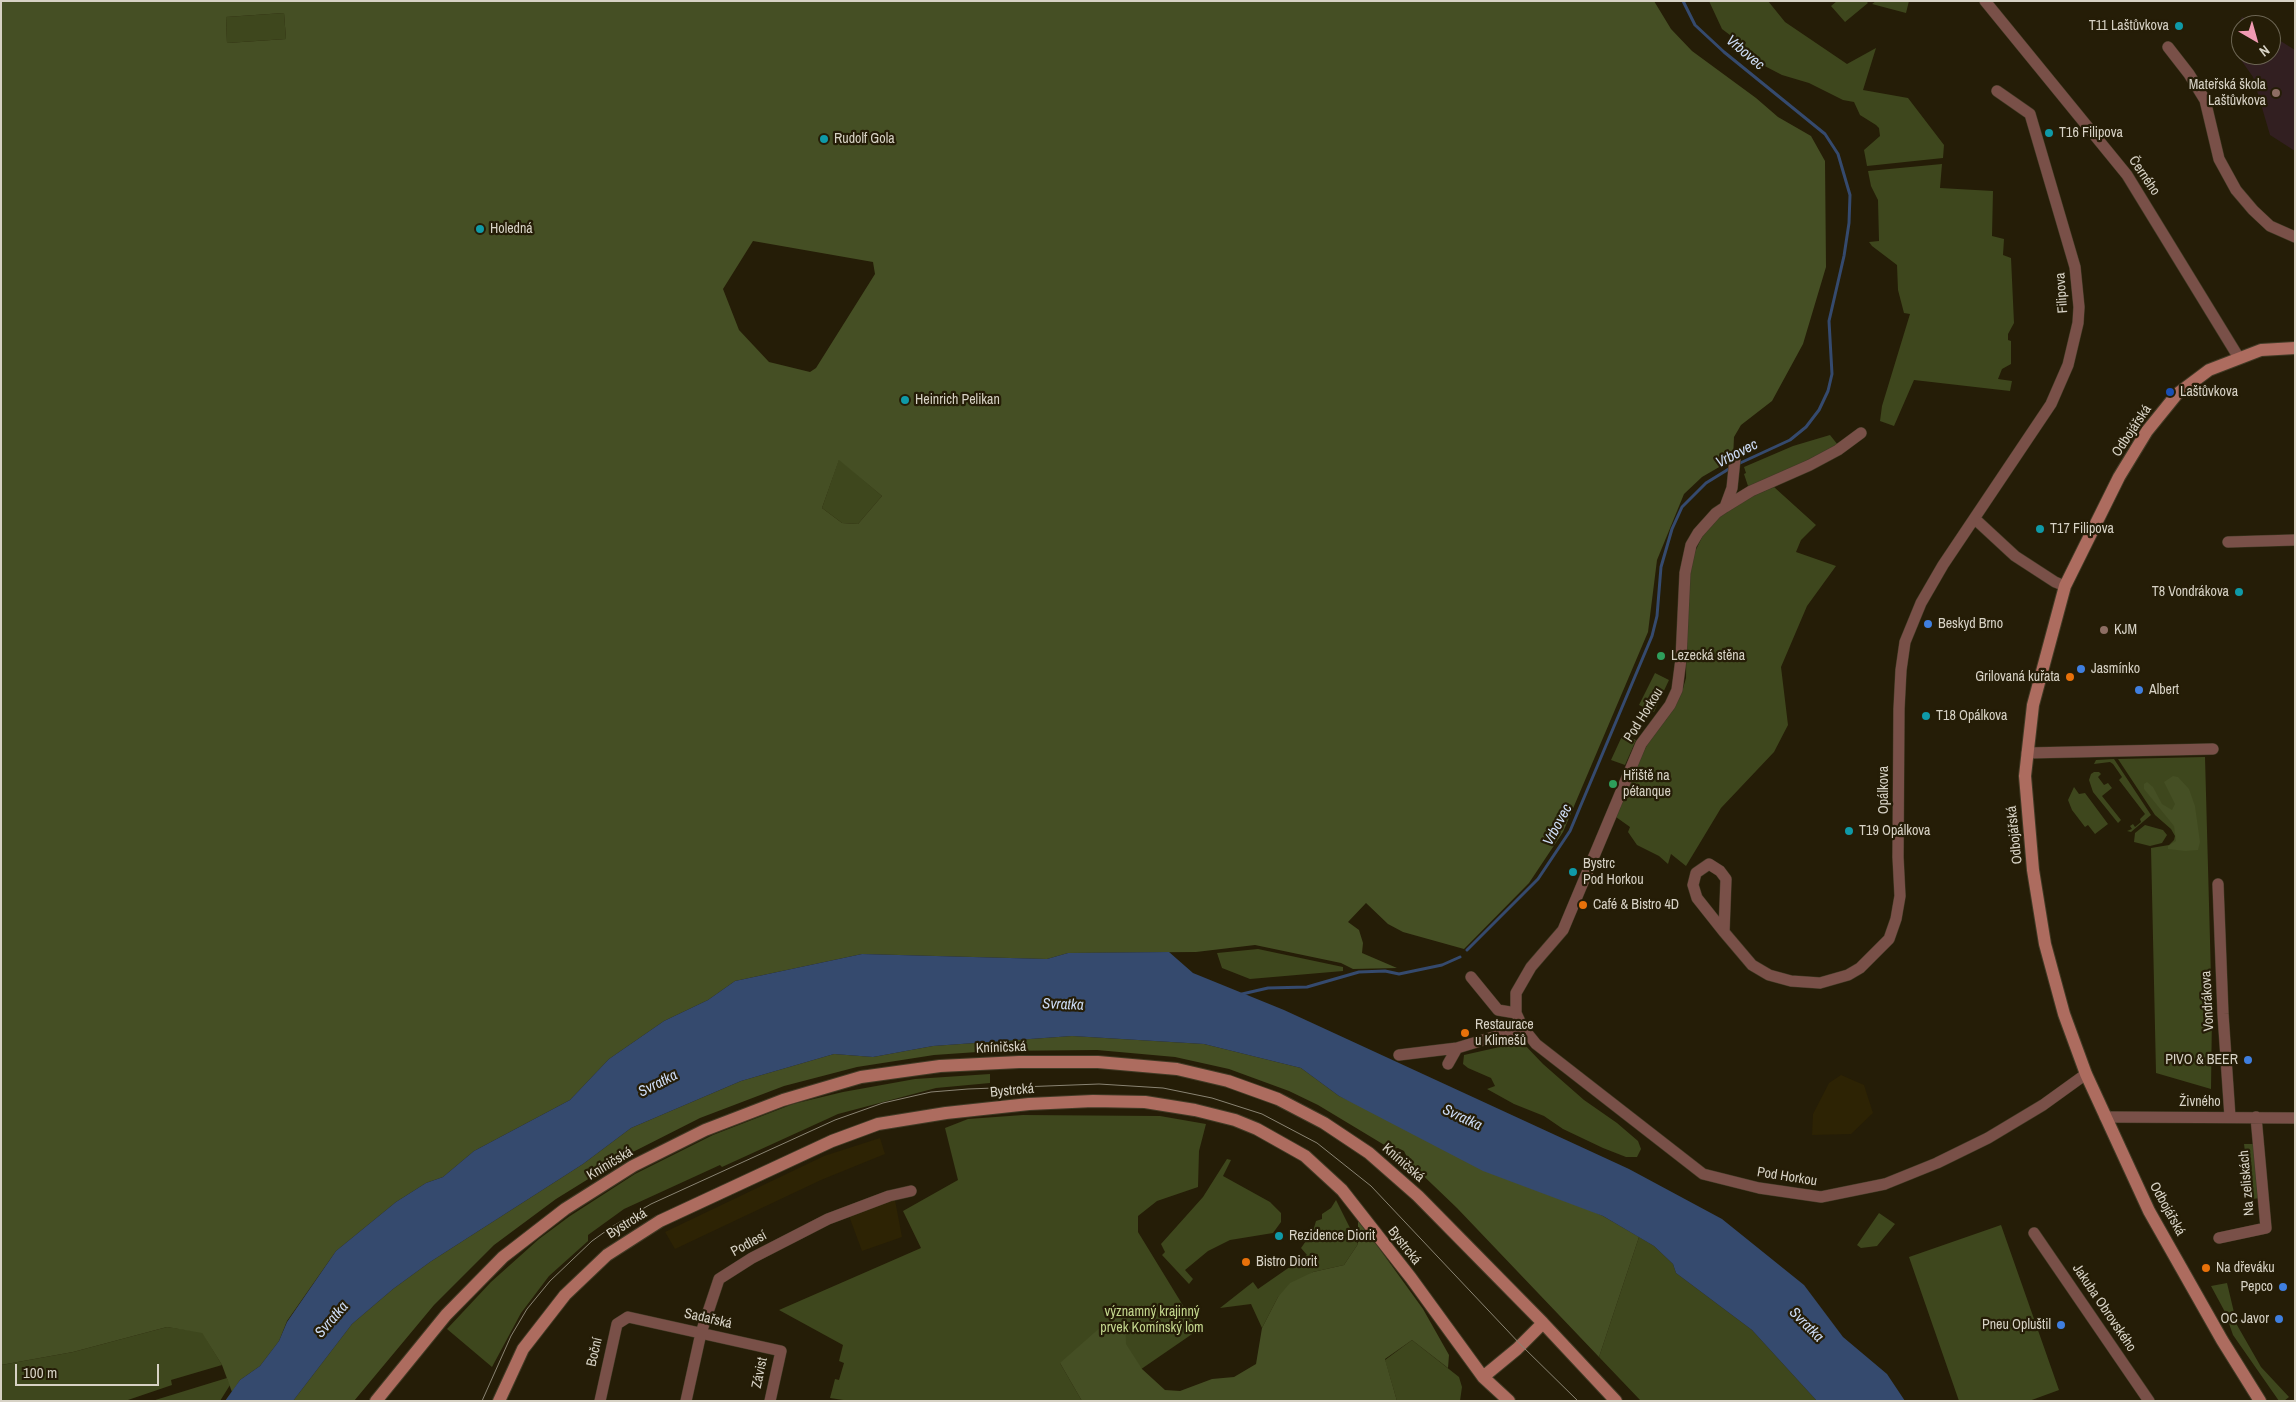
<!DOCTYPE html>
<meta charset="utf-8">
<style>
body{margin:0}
#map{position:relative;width:2296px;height:1402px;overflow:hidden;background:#251d07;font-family:"Archivo Narrow",sans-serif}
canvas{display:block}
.frame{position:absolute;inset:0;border:2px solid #d7d2c5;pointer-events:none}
.north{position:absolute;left:2231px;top:15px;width:50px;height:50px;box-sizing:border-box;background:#251d07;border:1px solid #6c6553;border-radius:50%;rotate:142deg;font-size:14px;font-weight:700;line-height:20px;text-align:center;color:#d7d2c5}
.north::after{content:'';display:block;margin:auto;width:18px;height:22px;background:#f19ab3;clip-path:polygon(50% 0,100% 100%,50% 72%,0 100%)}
.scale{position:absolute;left:15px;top:1364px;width:144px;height:22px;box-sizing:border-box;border:2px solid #d7d2c5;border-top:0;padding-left:6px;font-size:15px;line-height:18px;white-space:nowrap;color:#d7d2c5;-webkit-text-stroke:4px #251d07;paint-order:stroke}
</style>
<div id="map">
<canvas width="2296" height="1402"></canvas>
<div class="frame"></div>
<div class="north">N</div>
<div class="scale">100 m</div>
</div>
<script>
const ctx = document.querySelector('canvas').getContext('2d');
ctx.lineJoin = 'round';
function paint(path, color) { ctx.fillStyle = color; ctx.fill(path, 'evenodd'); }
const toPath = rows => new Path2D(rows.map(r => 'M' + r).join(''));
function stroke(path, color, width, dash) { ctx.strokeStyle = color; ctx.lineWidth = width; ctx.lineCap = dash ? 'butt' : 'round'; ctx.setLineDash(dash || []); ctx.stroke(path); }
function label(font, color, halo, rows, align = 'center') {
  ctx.font = font + ' "Archivo Narrow",sans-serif'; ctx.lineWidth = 4.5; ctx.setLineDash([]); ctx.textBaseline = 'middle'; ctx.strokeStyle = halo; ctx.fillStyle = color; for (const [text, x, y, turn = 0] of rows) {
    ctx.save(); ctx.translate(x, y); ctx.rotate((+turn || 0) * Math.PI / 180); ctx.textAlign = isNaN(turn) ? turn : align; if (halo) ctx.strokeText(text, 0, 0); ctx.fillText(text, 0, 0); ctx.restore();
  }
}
paint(toPath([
 [1841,1075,1864,1085,1873,1113,1851,1134,1812,1135,1813,1114,1829,1083],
 [880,1138,885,1154,821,1180,675,1249,665,1232,824,1156],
 [895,1200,902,1237,862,1251,849,1216]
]), '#2d2304');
paint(toPath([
 [2242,17,2255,25,2241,25,2241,55,2271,55,2271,35,2295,50,2295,151,2270,135,2253,77,2234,50,2232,36]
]), '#321f21');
paint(toPath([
 [1709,1,1768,1,1785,22,1847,64,1876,48,1863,90,1908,98,1944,145,1943,158,1867,166,1864,150,1880,136,1879,128,1876,125,1860,115,1854,102,1843,100,1809,83,1782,75,1757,62,1755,54,1722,29],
 [1837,1,1866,1,1868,3,1845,22,1831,6],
 [1876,1,1909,1,1906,13,1872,4],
 [284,13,286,39,227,43,226,17],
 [1942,164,1940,188,1993,191,1992,236,2004,239,2003,255,2011,258,2014,323,2008,334,2008,340,2011,341,2011,364,2002,369,1998,379,2012,381,2010,391,1914,380,1894,426,1880,421,1882,406,1910,314,1904,313,1898,290,1897,265,1872,246,1869,242,1879,241,1878,200,1871,186,1868,171],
 [1830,435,1838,445,1749,489,1744,474,1746,473,1744,467,1793,446],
 [839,459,882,496,858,524,842,523,822,508],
 [1774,487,1816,525,1801,540,1796,552,1836,566,1807,606,1781,667,1788,725,1774,752,1721,808,1686,866,1671,854,1668,864,1659,856,1637,845,1628,832,1630,827,1616,817,1633,773,1648,743,1663,719,1666,720,1682,692,1686,678,1687,600,1692,558,1703,535,1720,516,1744,500],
 [1655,673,1669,680,1654,712,1639,705],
 [1623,734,1636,740,1625,765,1611,760],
 [2205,757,2212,1014,2211,1089,2156,1073,2151,848,2169,845,2174,840,2175,836,2171,829,2155,815,2118,759],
 [2114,759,2151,815,2131,832,2127,831,2132,829,2130,826,2133,824,2135,827,2141,822,2140,819,2145,814,2119,780,2122,777,2113,764,2110,762,2094,764,2096,760],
 [2094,772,2099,772,2101,774,2098,777,2104,785,2108,783,2112,788,2102,796,2121,820,2118,823,2093,792,2089,780,2091,774],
 [2074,787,2079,794,2085,793,2108,824,2095,834,2088,825,2085,827,2072,810,2068,800],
 [2145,825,2163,830,2167,835,2162,843,2150,846,2134,842,2135,833],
 [1258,949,1343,967,1343,971,1250,979,1222,968,1217,953],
 [1522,1042,1543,1064,1584,1100,1617,1123,1638,1141,1641,1149,1637,1157,1626,1157,1603,1148,1563,1129,1544,1116,1514,1104,1487,1089,1495,1086,1491,1078,1468,1068,1463,1064,1464,1055],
 [990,1074,990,1083,936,1088,838,1114,722,1167,720,1165,624,1209,588,1235,588,1241,549,1276,521,1313,492,1367,447,1329,491,1282,539,1239,570,1216,635,1174,713,1135,793,1104,843,1092,915,1079],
 [1023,1115,1160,1116,1206,1124,1199,1151,1198,1187,1157,1201,1138,1216,1138,1232,1198,1330,1134,1374,1060,1363,1082,1401,850,1401,830,1398,835,1379,839,1380,844,1363,839,1361,843,1345,779,1310,921,1248,903,1211,958,1180,945,1128,968,1119],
 [2244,1144,2255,1144,2261,1198,2251,1199],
 [1227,1159,1231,1160,1223,1176,1270,1202,1281,1213,1281,1222,1273,1233,1230,1240,1208,1251,1185,1270,1193,1279,1189,1284,1162,1255,1165,1252,1161,1244,1203,1197],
 [1336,1200,1358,1244,1344,1265,1313,1272,1278,1297,1262,1328,1251,1304,1220,1308,1253,1282,1258,1289,1307,1255,1301,1248,1313,1231,1316,1221,1322,1219,1322,1214,1331,1208],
 [1879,1213,1895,1224,1877,1246,1861,1248,1857,1245],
 [2001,1225,2059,1390,2029,1401,1959,1401,1909,1257],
 [1639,1237,1654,1246,1673,1264,1676,1273,1752,1330,1817,1401,1641,1401,1599,1357],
 [2227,1283,2237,1325,2261,1367,2289,1397,2284,1401,2279,1401,2233,1335,2225,1312,2211,1286],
 [167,1327,202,1332,222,1365,171,1380,172,1385,125,1401,1,1401,1,1365,73,1352],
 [1412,1340,1459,1377,1462,1387,1460,1401,1397,1401,1385,1360],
 [227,1378,230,1385,220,1401,152,1401]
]), '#3e471d');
paint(toPath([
 [1,1,1654,1,1671,29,1692,51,1756,98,1778,117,1811,136,1825,161,1826,267,1803,344,1772,401,1741,425,1734,437,1733,459,1702,477,1684,494,1657,560,1648,632,1563,832,1529,883,1464,949,1403,932,1388,924,1366,903,1348,922,1359,930,1363,943,1362,953,1397,968,1353,969,1341,963,1255,945,1196,952,1068,953,1047,959,862,954,735,981,708,1000,664,1021,609,1059,570,1100,474,1151,443,1177,426,1183,396,1202,336,1251,287,1321,279,1341,260,1366,240,1380,232,1392,222,1365,202,1333,167,1327,73,1352,1,1365],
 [284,13,286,39,227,43,226,17],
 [753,241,873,262,875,274,816,368,810,372,769,362,739,330,723,289],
 [839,460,882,496,858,524,842,523,822,508],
 [2173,776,2178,777,2189,789,2195,806,2200,842,2198,850,2185,851,2168,849,2168,846,2176,841,2174,826,2144,789,2144,784,2147,782,2153,787,2162,804,2172,810,2175,804,2164,782],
 [1072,1036,1204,1044,1301,1068,1339,1096,1603,1216,1639,1237,1599,1357,1457,1208,1410,1163,1404,1151,1398,1148,1391,1149,1318,1105,1289,1091,1229,1069,1175,1057,1097,1050,992,1051,934,1055,857,1067,784,1086,700,1118,627,1155,556,1199,494,1245,434,1305,354,1401,293,1401,352,1324,393,1289,430,1262,583,1164,631,1128,741,1081,834,1054,873,1057,933,1046],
 [1358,1219,1423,1309,1449,1355,1448,1368,1412,1340,1385,1359,1397,1401,1082,1401,1060,1363,1120,1310,1125,1310,1126,1344,1142,1369,1165,1390,1180,1391,1212,1379,1234,1377,1256,1364,1262,1328,1278,1297,1290,1283,1313,1272,1344,1265,1358,1244]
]), '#454f24');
paint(toPath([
 [1169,952,1193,973,1284,1010,1629,1169,1722,1219,1804,1285,1843,1337,1887,1374,1905,1401,1817,1401,1752,1330,1676,1273,1673,1264,1654,1246,1603,1216,1483,1171,1339,1096,1301,1068,1204,1044,1072,1036,933,1046,873,1057,834,1054,741,1081,631,1128,583,1164,430,1262,393,1289,352,1324,293,1401,225,1401,240,1380,260,1366,279,1341,287,1322,336,1251,396,1202,426,1183,443,1177,474,1151,570,1100,609,1059,664,1021,708,1000,735,981,862,954,1047,959,1068,953]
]), '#354a6e');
stroke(toPath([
 [1683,1,1695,25,1724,52,1825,134,1838,154,1850,195,1849,223,1844,256,1829,321,1832,374,1828,391,1819,410,1806,427,1790,440,1738,464],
 [1467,950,1538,879,1570,831,1652,636,1657,616,1661,567,1672,529,1682,507,1706,483,1732,467],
 [1242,994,1268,988,1307,987,1359,972,1385,971,1399,974,1442,965,1460,957]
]), '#354a6e', 3);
const street = toPath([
 [1985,1,2127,175,2239,358],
 [2168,47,2189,74,2205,100,2219,159,2236,190,2253,210,2270,226,2295,237],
 [1735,459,1732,488,1725,507,1716,513,1698,533,1691,545,1685,573,1681,659,1677,690,1670,705,1641,744,1563,930,1531,967,1516,993,1516,1013,1523,1028,1536,1044,1703,1174,1759,1188,1821,1197,1885,1184,1937,1163,1988,1138,2043,1105,2086,1074],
 [1725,507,1751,491,1810,465,1838,450,1861,433],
 [1975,519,2015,556,2055,582,2065,586],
 [2228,542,2295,540],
 [2027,753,2213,749],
 [2218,884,2223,1014,2230,1117],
 [1724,932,1726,879,1720,871,1709,864,1696,873,1693,885,1697,898,1724,932,1752,965,1769,975,1791,981,1820,983,1848,975,1860,968,1889,939,1896,919,1900,896,1898,857,1899,709,1901,670,1905,642,1921,603,1943,565,2051,404,2068,365,2078,323,2079,307,2075,267,2030,114,1997,91],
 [1471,977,1498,1010,1516,1013],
 [1399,1055,1457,1048,1523,1028],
 [1448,1064,1457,1048],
 [2105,1117,2295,1118],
 [2034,1233,2149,1401],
 [2219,1238,2266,1228,2256,1117],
 [600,1401,617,1324,628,1317,781,1351,770,1401],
 [686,1401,701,1333,719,1279,752,1258,828,1219,889,1196,911,1191]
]);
const secondary = toPath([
 [1483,1377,1517,1349,1543,1323],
 [376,1401,446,1315,503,1257,565,1209,633,1166,705,1130,783,1100,861,1077,940,1066,1019,1062,1098,1062,1177,1069,1228,1081,1278,1099,1324,1123,1369,1153,1418,1196,1543,1323,1616,1401],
 [499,1401,523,1349,565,1295,607,1255,660,1221,832,1141,878,1124,946,1113,1029,1104,1093,1101,1145,1102,1195,1110,1235,1120,1257,1129,1305,1156,1342,1190,1411,1278,1483,1377,1509,1401],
 [2260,1401,2222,1340,2149,1211,2086,1074,2064,1014,2045,944,2033,870,2025,776,2033,705,2065,586,2119,477,2147,431,2177,394,2209,370,2261,350,2295,348]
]);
stroke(street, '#413a25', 12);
stroke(secondary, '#413a25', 14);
stroke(street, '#795048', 11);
stroke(secondary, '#ad6c5f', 12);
stroke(toPath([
 [482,1401,511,1336,527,1309,550,1281,592,1241,613,1226,651,1204,835,1120,883,1103,931,1092,968,1089,1099,1084,1163,1088,1212,1098,1262,1114,1317,1143,1371,1186,1521,1345,1578,1401]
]), '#8a8473', 1);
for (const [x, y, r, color] of [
 [2179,26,5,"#0f9aa8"],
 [2276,93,5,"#8d6e63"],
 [2049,133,5,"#0f9aa8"],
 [824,139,5,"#0f9aa8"],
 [480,229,5,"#0f9aa8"],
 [2170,392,5,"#1a4fb4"],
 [905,400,5,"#0f9aa8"],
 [2040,529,5,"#0f9aa8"],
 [2239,592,5,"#0f9aa8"],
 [1928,624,5,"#3f7fe0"],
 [2104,630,5,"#8d6e63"],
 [1661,656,5,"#2e9e5b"],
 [2081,669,5,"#3f7fe0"],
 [2070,677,5,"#e8710a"],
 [2139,690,5,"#3f7fe0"],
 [1926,716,5,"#0f9aa8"],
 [1613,784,5,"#2e9e5b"],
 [1849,831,5,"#0f9aa8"],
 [1573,872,5,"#0f9aa8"],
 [1583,905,5,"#e8710a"],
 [1465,1033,5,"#e8710a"],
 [2248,1060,5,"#3f7fe0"],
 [1279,1236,5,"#0f9aa8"],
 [1246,1262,5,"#e8710a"],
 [2206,1268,5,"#e8710a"],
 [2283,1287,5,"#3f7fe0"],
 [2279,1319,5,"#3f7fe0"],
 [2061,1325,5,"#3f7fe0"]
]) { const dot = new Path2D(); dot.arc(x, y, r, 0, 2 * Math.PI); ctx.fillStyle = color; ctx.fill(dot); stroke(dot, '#251d07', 2); }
label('14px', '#d7d2c5', '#251d07', [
 ["T11 Laštůvkova",2169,26,"right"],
 ["Mateřská škola",2266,85,"right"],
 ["Laštůvkova",2266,101,"right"],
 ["T16 Filipova",2059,133],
 ["Rudolf Gola",834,139],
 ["Holedná",490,229],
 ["Laštůvkova",2180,392],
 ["Heinrich Pelikan",915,400],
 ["T17 Filipova",2050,529],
 ["T8 Vondrákova",2229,592,"right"],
 ["Beskyd Brno",1938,624],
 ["KJM",2114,630],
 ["Lezecká stěna",1671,656],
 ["Jasmínko",2091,669],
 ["Grilovaná kuřata",2060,677,"right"],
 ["Albert",2149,690],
 ["T18 Opálkova",1936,716],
 ["Hřiště na",1623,776],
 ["pétanque",1623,792],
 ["T19 Opálkova",1859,831],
 ["Bystrc",1583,864],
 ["Pod Horkou",1583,880],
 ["Café & Bistro 4D",1593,905],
 ["Restaurace",1475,1025],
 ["u Klimešů",1475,1041],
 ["PIVO & BEER",2238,1060,"right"],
 ["Rezidence Diorit",1289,1236],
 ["Bistro Diorit",1256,1262],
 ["Na dřeváku",2216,1268],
 ["Pepco",2273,1287,"right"],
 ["OC Javor",2269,1319,"right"],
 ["Pneu Opluštil",2051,1325,"right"]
], 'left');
label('14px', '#d7d2c5', '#251d07', [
 ["Černého",2144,176,56],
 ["Filipova",2062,293,-94],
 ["Odbojářská",2132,431,-56],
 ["Pod Horkou",1644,715,-58],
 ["Opálkova",1884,790,-90],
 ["Odbojářská",2015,835,-96],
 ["Vondrákova",2208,1001,-93],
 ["Kníničská",1001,1048,-2],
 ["Bystrcká",1012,1091,-5],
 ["Živného",2200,1102],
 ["Kníničská",1403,1163,41],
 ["Kníničská",610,1164,-31],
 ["Pod Horkou",1787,1177,9],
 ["Na zeliskách",2247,1183,-95],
 ["Odbojářská",2167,1209,61],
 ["Bystrcká",627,1224,-32],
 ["Podlesí",749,1244,-29],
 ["Bystrcká",1404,1246,52],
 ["Jakuba Obrovského",2104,1308,56],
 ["Sadařská",708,1319,13],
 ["Boční",595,1352,-77],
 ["Závist",760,1373,-78]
]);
label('14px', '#c4d78e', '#251d07', [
 ["významný krajinný",1152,1312],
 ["prvek Komínský lom",1152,1328]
]);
label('italic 15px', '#ccdbf4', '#251d07', [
 ["Vrbovec",1745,53,40],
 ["Vrbovec",1737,454,-27],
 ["Vrbovec",1558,825,-62],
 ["Svratka",1063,1005,2],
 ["Svratka",658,1084,-27],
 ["Svratka",1462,1118,25],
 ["Svratka",332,1320,-49],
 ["Svratka",1806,1325,45]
]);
</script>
